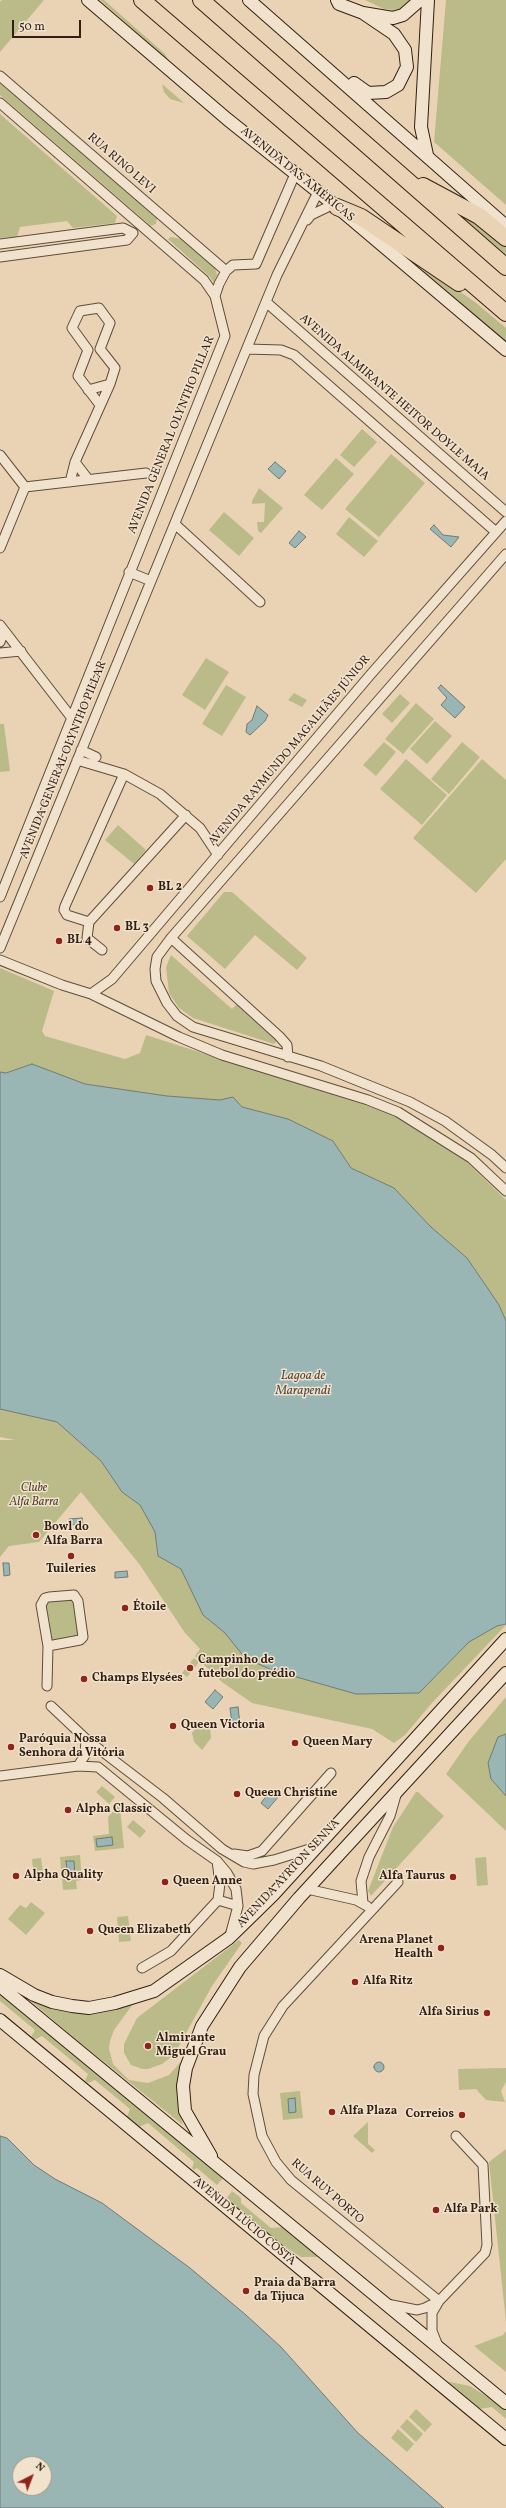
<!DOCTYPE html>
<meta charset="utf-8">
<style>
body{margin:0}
#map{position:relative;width:506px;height:2508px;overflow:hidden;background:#e9d3b4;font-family:Vollkorn,serif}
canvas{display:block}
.north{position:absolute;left:12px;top:2456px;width:40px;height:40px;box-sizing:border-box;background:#f1e2ce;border:1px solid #a59483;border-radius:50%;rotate:42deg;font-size:11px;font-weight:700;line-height:16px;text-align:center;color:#331f12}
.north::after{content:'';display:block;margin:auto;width:14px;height:18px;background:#8f2418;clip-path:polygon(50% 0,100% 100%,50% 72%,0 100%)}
.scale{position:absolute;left:12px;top:20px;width:69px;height:18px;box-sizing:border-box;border:2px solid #331f12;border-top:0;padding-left:5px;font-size:12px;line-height:14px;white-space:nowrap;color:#331f12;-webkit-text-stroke:3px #f1e2ce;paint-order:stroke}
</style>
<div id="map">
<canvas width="506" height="2508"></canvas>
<div class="north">N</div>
<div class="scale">50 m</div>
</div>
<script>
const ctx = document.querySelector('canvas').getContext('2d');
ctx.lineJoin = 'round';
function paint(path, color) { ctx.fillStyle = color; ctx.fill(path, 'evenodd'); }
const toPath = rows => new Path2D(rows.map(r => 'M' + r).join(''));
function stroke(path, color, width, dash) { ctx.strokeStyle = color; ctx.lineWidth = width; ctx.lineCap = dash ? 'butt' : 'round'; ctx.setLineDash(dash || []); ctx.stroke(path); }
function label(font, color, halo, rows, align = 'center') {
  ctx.font = font + ' Vollkorn,serif'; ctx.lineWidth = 3; ctx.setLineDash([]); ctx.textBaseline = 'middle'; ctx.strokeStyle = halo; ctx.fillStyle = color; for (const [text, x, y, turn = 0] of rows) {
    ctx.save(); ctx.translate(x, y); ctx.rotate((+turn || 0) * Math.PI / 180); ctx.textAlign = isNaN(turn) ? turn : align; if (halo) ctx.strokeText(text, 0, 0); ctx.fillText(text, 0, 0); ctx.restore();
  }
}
paint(toPath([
 [2,0,44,0,0,52,0,2],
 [100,0,104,0,165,54,169,61],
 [365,0,414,0,402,9,394,10,384,9],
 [446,0,506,0,506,205,434,142],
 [0,82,157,218,156,224,151,226,0,95],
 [162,84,184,103,170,99,164,92],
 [0,114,117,216,115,223,73,228,67,221,20,227,17,237,0,238],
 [440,199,506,244,506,260],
 [171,237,182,239,215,267,217,275,214,283,210,277,168,239],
 [415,260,475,302,506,328,506,342,413,261],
 [362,429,377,442,354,467,340,455],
 [391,454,425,483,379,537,345,509],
 [336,458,354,474,322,510,304,495],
 [259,488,283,508,261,533,258,531,257,522,264,522,265,503,252,504,252,501],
 [224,512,254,538,239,556,209,530],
 [349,517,378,541,364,557,336,534],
 [206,658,229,672,205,710,182,695],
 [226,685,246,697,222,736,202,724],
 [294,693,307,700,302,707,288,700],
 [400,694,410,703,392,723,382,714],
 [416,703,434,719,403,754,385,739],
 [435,721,452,736,427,764,410,749],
 [0,724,4,724,10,771,0,772],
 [384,742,396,752,376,776,363,765],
 [462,742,480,757,449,794,431,779],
 [406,759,447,795,422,825,380,789],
 [482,759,506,780,506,859,476,893,413,838],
 [118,825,146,850,134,864,105,840],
 [224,892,232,892,307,958,297,970,255,935,225,969,187,936],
 [171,955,232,1009,238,1003,279,1039,274,1044,193,1018,179,1008,169,993,166,967],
 [0,968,54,991,42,1031,45,1036,125,1059,140,1053,146,1035,390,1113,467,1162,506,1200,506,1321,499,1305,467,1258,431,1227,394,1188,351,1168,333,1141,288,1119,242,1107,233,1097,220,1100,167,1096,85,1084,32,1064,6,1073,0,1072],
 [0,1409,57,1422,101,1461,122,1492,140,1505,155,1532,158,1556,181,1569,203,1615,225,1633,245,1658,272,1670,356,1694,419,1693,469,1642,497,1626,506,1625,431,1704,405,1735,394,1743,372,1729,252,1703,222,1682,195,1656,200,1649,185,1633,140,1565,81,1492,39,1542,9,1546,0,1557,0,1440,15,1440,0,1437],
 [75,1598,81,1636,52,1640,46,1603],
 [194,1658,199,1662,187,1677,182,1673],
 [506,1697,506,1734,498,1738,491,1779,506,1796,506,1831,446,1774,469,1741],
 [205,1725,210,1726,211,1738,202,1750,194,1742,192,1733,196,1728],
 [102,1786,115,1797,109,1804,96,1792],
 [416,1792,418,1792,444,1816,371,1896,368,1891,393,1827],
 [118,1806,120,1808,124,1848,95,1851,93,1836,109,1834,108,1817],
 [133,1820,146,1831,140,1838,127,1827],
 [80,1855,82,1880,76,1881,77,1889,63,1890,60,1857],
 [486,1857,488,1885,477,1886,475,1858],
 [41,1858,44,1878,34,1879,32,1859],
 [31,1902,45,1913,26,1935,8,1919,20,1905,26,1908],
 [128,1916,131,1941,119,1942,117,1917],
 [239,1940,242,1943,212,1986,174,2055,162,2064,148,2069,142,2069,131,2065,124,2053,124,2044,137,2018],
 [0,1993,224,2177,217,2185,197,2168,194,2170,192,2168,194,2162,148,2123,139,2127,127,2117,130,2109,95,2080,88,2083,85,2081,88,2074,42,2036,34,2040,31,2037,35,2030,0,2001],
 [26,1997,42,2004,133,2004,114,2030,110,2041,109,2049,113,2064,129,2080,148,2083,169,2075,186,2056,180,2115,183,2125,78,2041],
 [506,2068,506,2082,501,2091,505,2102,486,2100,476,2089,459,2090,458,2069],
 [300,2091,303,2118,283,2120,280,2093],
 [368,2122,368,2144,375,2150,372,2153,353,2136],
 [506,2149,506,2322,489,2162],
 [232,2191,241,2198,241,2203,271,2228,284,2227,320,2257,301,2257,269,2236,226,2199],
 [506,2331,506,2372,474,2346,503,2335],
 [445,2381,470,2386,497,2403,506,2410,506,2419,492,2407,479,2409],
 [416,2409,432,2424,425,2432,409,2417],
 [407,2419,423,2434,416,2442,400,2427],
 [398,2429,414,2444,407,2452,391,2438]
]), '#bbbb89');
const water = toPath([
 [275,462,286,471,279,479,268,469,275,462],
 [434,525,443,535,459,537,451,547,430,529,434,525],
 [299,531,306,537,295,548,289,543,299,531],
 [441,685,465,707,455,718,441,705,447,698,438,688,441,685],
 [257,706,268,715,265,721,250,735,246,732,247,724,252,720,257,706],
 [32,1064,85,1084,167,1096,220,1100,233,1097,242,1107,288,1119,333,1141,351,1168,394,1188,431,1227,467,1258,499,1305,506,1321,506,1624,497,1626,469,1642,419,1693,356,1694,272,1670,245,1658,225,1633,203,1615,181,1569,158,1556,155,1532,140,1505,122,1492,101,1461,57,1422,0,1409,0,1072,6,1073,32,1064],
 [82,1518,83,1524,70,1525,69,1519,82,1518],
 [3,1563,9,1563,10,1575,4,1576,3,1563],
 [127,1571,128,1577,115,1578,115,1572,127,1571],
 [215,1690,223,1697,213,1709,205,1702,215,1690],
 [238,1707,240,1724,232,1724,230,1708,238,1707],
 [506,1734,506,1796,491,1779,488,1763,498,1737,506,1734],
 [271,1790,279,1796,268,1809,261,1803,271,1790],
 [112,1837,113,1845,97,1847,96,1839,112,1837],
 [66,1861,74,1861,75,1876,68,1877,66,1861],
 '374 2067a5 5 0 1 1 10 0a5 5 0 1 1-10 0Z',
 [295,2098,296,2112,289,2113,288,2099,295,2098],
 [0,2136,7,2138,34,2165,55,2179,102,2203,190,2268,246,2315,281,2347,358,2433,444,2508,0,2508,0,2136],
 [20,2464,44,2464,44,2488,20,2488,20,2464]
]);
paint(water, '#99b6b5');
stroke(water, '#707a74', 1);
const street = toPath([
 [0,76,226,271],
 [0,103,204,280,215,296],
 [307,220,311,215,334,204],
 [0,244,123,228,133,233,127,240,0,257],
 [266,302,506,512],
 [247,349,281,350,294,355,496,532],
 [88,390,110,384],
 [0,455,25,487,0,548],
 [75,462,88,479],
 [70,482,75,462,110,384,115,368,100,349,110,323,99,308,80,311,72,328,88,350,78,376,100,405],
 [25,487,146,473],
 [175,524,260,602],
 [506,554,171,938,157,957,155,969,156,981,167,1003,177,1016,193,1027,321,1066,410,1102,445,1121,492,1155,506,1168],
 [129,572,151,581],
 [0,625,71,717],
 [0,642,4,631],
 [0,653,21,651],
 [81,750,96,757],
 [77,760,124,774,160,794,200,828,218,855],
 [0,897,225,336,215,296,219,284,226,271,233,265,256,264,295,174],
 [89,922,67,915,64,910,65,906,124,774],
 [171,938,279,1036,287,1045,288,1057],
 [0,948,277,275,318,192],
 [102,950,87,938,89,922,186,815],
 [0,960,62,985,91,994,179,1037,222,1055,368,1100,398,1112,471,1158,506,1191],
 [91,994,112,979,371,674,506,521],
 [47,1686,48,1646,41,1605,45,1598,49,1597,74,1595,78,1601,83,1637,80,1640,48,1646],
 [51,1706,86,1739,163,1798,222,1849,244,1862,253,1864,274,1860,316,1847],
 [78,1766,85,1755,86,1739],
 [0,1776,78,1766,98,1767,187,1840,217,1861,227,1873,236,1889,238,1906,230,1936],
 [234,1854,248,1856,262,1851,331,1773],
 [398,1882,283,2006,264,2036,254,2075,253,2094,262,2136,276,2162,291,2180,439,2301],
 [307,1889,356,1900,367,1906],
 [218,1900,238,1906],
 [363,1903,361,1881,369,1857,390,1816,396,1795],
 [142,1968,171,1951,218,1900,220,1883,217,1861],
 [387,2304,417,2310,425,2308,439,2301],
 [438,2346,432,2331,432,2313,439,2301,485,2253,487,2245,483,2165,456,2136]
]);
const secondary = toPath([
 [88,0,227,119,337,207,506,350],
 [249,0,506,226],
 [337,0,339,4,363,13,393,18,403,15,420,0],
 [354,83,368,93,386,92,398,85,407,67,405,50,394,34,363,13],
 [427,155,421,127,428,0],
 [0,1975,34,1995,52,2002,72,2006,89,2008,115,2003,154,1991,229,1938,273,1895,506,1639],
 [0,1986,506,2403],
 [0,2020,506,2439],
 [211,2156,185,2111,183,2086,186,2068,202,2026,240,1967,299,1898,506,1673]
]);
const highway = toPath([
 [142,0,506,313],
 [201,0,506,267],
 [423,186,479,216,506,238],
 [337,207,361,217,459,283]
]);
stroke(street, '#604c3a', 11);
stroke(secondary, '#331f12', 14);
stroke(highway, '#331f12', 18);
stroke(street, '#f1e2ce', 9);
stroke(secondary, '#f1e2ce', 12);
stroke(highway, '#e9d3b4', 16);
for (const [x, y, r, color] of [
 [150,888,4,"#8f2418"],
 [117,928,4,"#8f2418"],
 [59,941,4,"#8f2418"],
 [36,1535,4,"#8f2418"],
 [71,1556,4,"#8f2418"],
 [125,1608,4,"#8f2418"],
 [190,1668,4,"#8f2418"],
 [84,1679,4,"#8f2418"],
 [173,1726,4,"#8f2418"],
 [295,1743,4,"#8f2418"],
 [11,1747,4,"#8f2418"],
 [237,1794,4,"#8f2418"],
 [68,1810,4,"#8f2418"],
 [16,1876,4,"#8f2418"],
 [453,1877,4,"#8f2418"],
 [165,1882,4,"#8f2418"],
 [90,1931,4,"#8f2418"],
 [441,1948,4,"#8f2418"],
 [355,1982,4,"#8f2418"],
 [487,2013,4,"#8f2418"],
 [148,2046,4,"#8f2418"],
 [332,2112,4,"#8f2418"],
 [462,2115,4,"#8f2418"],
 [436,2210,4,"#8f2418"],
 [246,2291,4,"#8f2418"]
]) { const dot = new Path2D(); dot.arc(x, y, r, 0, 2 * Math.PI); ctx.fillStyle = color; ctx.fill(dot); stroke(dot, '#f1e2ce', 1.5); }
label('12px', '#331f12', '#f1e2ce', [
 ["RUA RINO LEVI",121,164,41],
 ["AVENIDA DAS AMÉRICAS",297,175,39],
 ["AVENIDA ALMIRANTE HEITOR DOYLE MAIA",394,398,41],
 ["AVENIDA GENERAL OLYNTHO PILLAR",172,435,-68],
 ["AVENIDA RAYMUNDO MAGALHÃES JÚNIOR",290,751,-50],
 ["AVENIDA GENERAL OLYNTHO PILLAR",64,760,-68],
 ["AVENIDA AYRTON SENNA",289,1874,-47],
 ["RUA RUY PORTO",327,2192,41],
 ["AVENIDA LÚCIO COSTA",244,2222,40]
]);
label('bold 12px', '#331f12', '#f1e2ce', [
 ["BL 2",158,888],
 ["BL 3",125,928],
 ["BL 4",67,941],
 ["Bowl do",44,1528],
 ["Alfa Barra",44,1542],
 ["Tuileries",71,1570,"center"],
 ["Étoile",133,1608],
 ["Campinho de",198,1661],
 ["futebol do prédio",198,1675],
 ["Champs Elysées",92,1679],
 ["Queen Victoria",181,1726],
 ["Paróquia Nossa",19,1740],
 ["Senhora da Vitória",19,1754],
 ["Queen Mary",303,1743],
 ["Queen Christine",245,1794],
 ["Alpha Classic",76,1810],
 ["Alpha Quality",24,1876],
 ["Alfa Taurus",445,1877,"right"],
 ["Queen Anne",173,1882],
 ["Queen Elizabeth",98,1931],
 ["Arena Planet",433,1941,"right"],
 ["Health",433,1955,"right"],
 ["Alfa Ritz",363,1982],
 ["Alfa Sirius",479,2013,"right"],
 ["Almirante",156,2039],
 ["Miguel Grau",156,2053],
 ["Alfa Plaza",340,2112],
 ["Correios",454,2115,"right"],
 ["Alfa Park",444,2210],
 ["Praia da Barra",254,2284],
 ["da Tijuca",254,2298]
], 'left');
label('italic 12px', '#554630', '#f1e2ce', [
 ["Clube",34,1489],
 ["Alfa Barra",34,1503]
]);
label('italic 13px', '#524c43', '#f1e2ce', [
 ["Lagoa de",303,1377],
 ["Marapendi",303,1392]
]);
</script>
